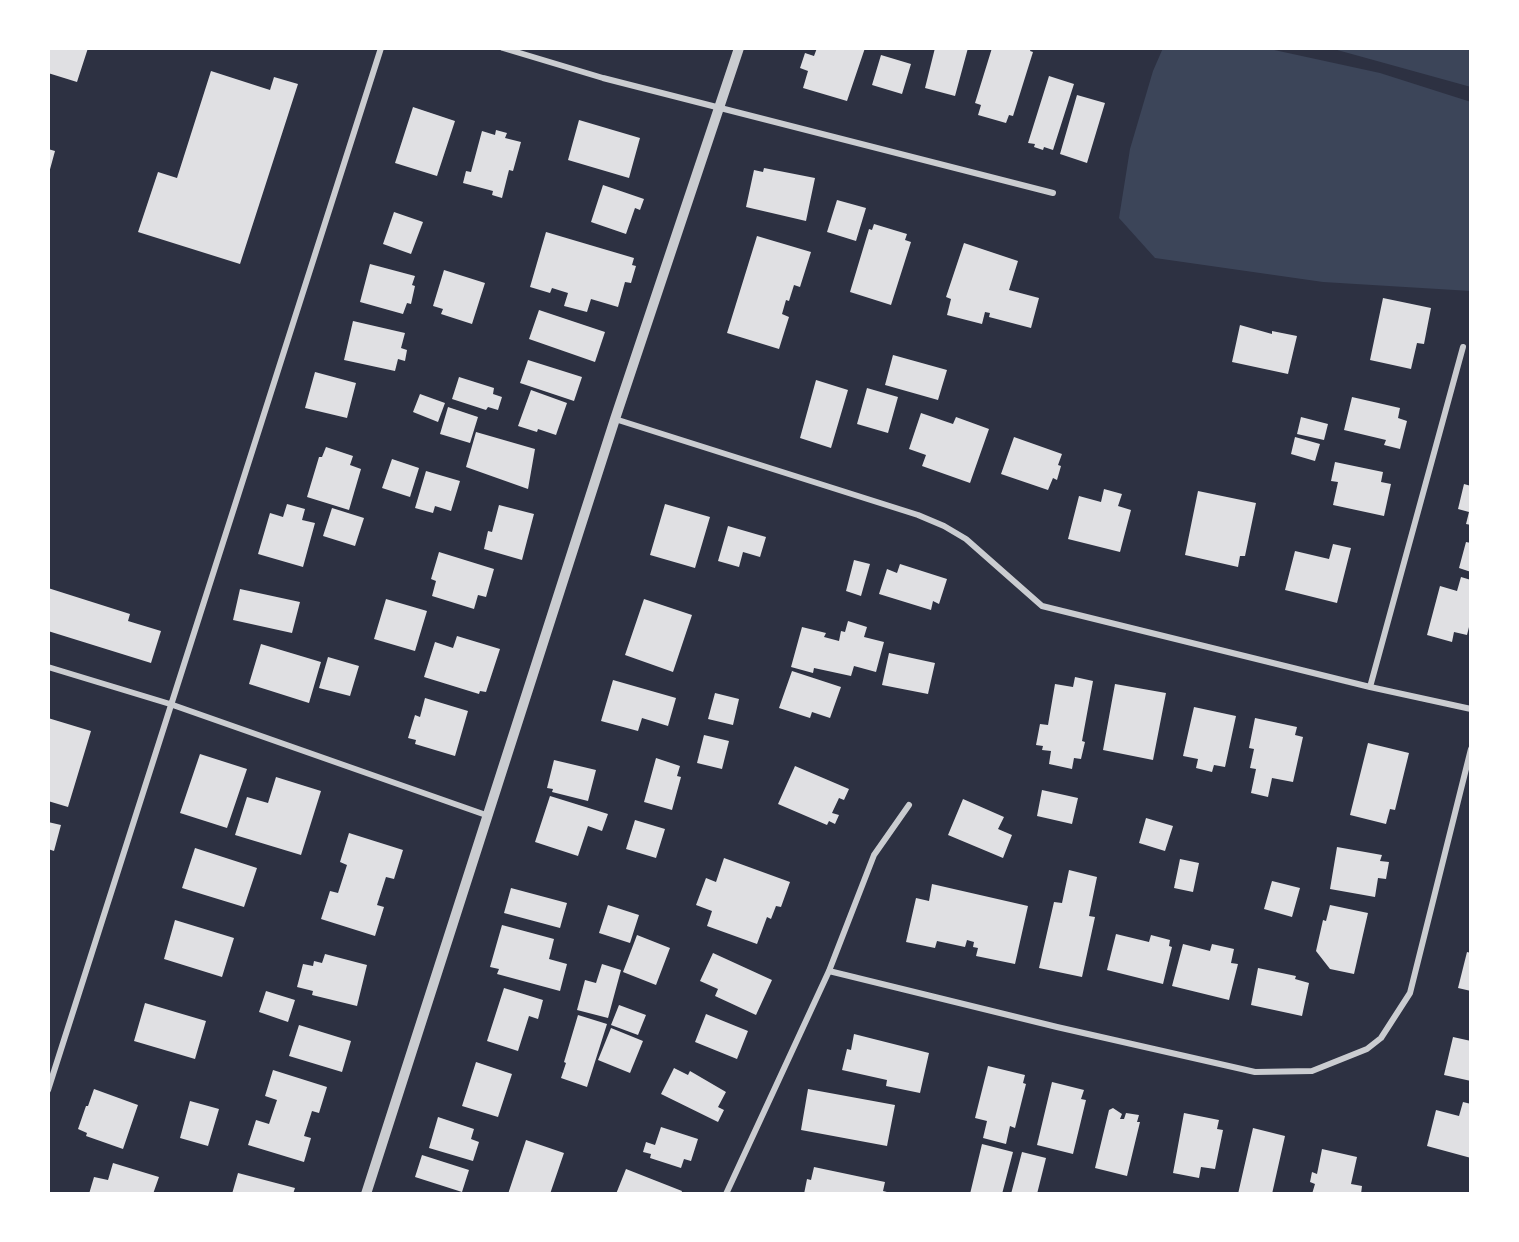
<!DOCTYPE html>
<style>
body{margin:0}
#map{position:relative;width:1519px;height:1242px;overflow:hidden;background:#2d3142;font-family:Lato,sans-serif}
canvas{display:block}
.frame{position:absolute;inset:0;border:50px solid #fff;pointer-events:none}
</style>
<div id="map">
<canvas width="1519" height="1242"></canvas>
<div class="frame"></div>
</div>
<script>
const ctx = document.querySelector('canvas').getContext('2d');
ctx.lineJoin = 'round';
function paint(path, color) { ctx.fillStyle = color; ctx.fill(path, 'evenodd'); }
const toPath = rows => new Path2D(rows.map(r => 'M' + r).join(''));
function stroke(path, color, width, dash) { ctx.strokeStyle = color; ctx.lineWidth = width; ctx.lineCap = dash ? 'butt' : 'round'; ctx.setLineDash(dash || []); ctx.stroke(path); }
paint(toPath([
 [1163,48,1265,48,1380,73,1471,102,1471,291,1323,282,1155,258,1119,218,1130,149,1153,71],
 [1330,48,1471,48,1471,87]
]), '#3c4559');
paint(toPath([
 [48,48,88,48,77,82,48,73],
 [817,48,865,48,847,101,803,88,808,71,800,68,805,53,814,56],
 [935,48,968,48,955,96,925,88],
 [992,48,1031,48,1030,51,1033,52,1013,116,1009,115,1006,123,978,115,981,105,975,103],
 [881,55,911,64,902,94,872,85],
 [211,71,270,90,274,77,298,84,240,264,138,232,158,172,177,178],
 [1049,76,1074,84,1053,150,1044,147,1043,150,1034,147,1035,144,1028,143],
 [1077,95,1105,103,1087,163,1060,154],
 [413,107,455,121,437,176,395,163],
 [579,120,640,138,629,178,568,160],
 [496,130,507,133,505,138,521,142,513,171,509,170,502,198,492,195,493,191,463,183,466,171,471,172,482,131,495,135],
 [48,149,55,151,49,173,48,173],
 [764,168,815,178,806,221,746,207,754,170,763,172],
 [603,185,644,199,640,210,635,208,626,234,591,222],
 [837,200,866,208,856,241,827,232],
 [394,212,423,222,411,254,383,244],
 [874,224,907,234,905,240,911,242,891,305,850,292,869,229,872,230],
 [546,232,634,258,632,265,636,266,631,283,625,282,618,307,591,299,587,312,564,306,568,293,552,288,550,293,530,287],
 [757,236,811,252,800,287,794,285,789,301,786,300,782,314,789,317,779,349,727,333],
 [964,243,1018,261,1009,290,1039,298,1031,328,989,317,990,313,985,312,982,324,947,315,951,299,946,297],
 [370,264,415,276,412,285,415,286,411,304,407,303,403,314,360,302],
 [444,270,485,283,472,324,441,314,443,309,433,306],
 [1383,298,1431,308,1424,344,1417,343,1411,369,1370,360],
 [539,310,605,332,595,362,529,339],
 [353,321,405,333,401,348,407,350,405,361,398,359,395,371,344,360],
 [1240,325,1272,334,1272,331,1297,336,1288,374,1232,362],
 [893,355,947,370,938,400,885,385],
 [528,360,582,377,574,401,520,383],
 [315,372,356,383,347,418,305,408],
 [459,377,494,388,493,394,502,397,498,410,488,407,486,410,452,399],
 [816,380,848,390,831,448,800,438],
 [867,388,898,397,888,433,857,424],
 [531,390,567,403,556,435,538,429,537,432,518,426],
 [420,394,445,403,438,422,413,412],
 [1352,397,1400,408,1398,418,1407,421,1400,449,1384,445,1386,440,1344,430],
 [448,407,478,417,470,443,440,434],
 [921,413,953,424,956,417,989,429,970,483,922,466,926,455,909,449],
 [1301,417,1328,424,1324,440,1297,434],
 [476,432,535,449,528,489,466,467],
 [1014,437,1062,454,1058,465,1061,466,1057,480,1053,478,1048,490,1001,474],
 [1295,437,1320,444,1315,461,1291,454],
 [326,447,353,456,350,465,361,469,349,510,307,497,319,457,322,457],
 [392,459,419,468,410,497,382,488],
 [1335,462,1383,472,1381,482,1391,484,1384,516,1333,505,1338,482,1331,481],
 [426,471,460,481,451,511,435,506,433,513,415,508],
 [1464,484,1471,486,1471,525,1466,524,1469,512,1458,509],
 [1104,489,1122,494,1118,506,1131,510,1120,552,1068,539,1079,496,1101,502],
 [1198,491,1256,503,1245,556,1240,556,1238,567,1185,555],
 [287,504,305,509,302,520,315,523,303,567,258,554,270,513,283,517],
 [665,504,710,517,695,568,650,555],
 [499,505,534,514,522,560,484,549,488,531,492,532],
 [332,508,364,518,355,546,323,536],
 [728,526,766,537,760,557,743,552,739,567,718,561],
 [1466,542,1471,543,1471,572,1459,568],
 [1333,544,1351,548,1337,603,1285,590,1295,551,1329,559],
 [439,552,494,569,486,597,478,595,474,609,432,596,436,581,431,579],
 [854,560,870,564,861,596,846,591],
 [900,564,947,579,939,604,933,601,931,610,879,594,887,569,897,573],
 [1461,577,1471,580,1471,619,1467,635,1454,632,1452,642,1427,635,1440,586,1457,591],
 [48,588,130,614,128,621,161,631,151,663,48,631],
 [240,589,300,602,292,633,233,620],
 [386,599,427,611,415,651,374,639],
 [644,599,692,615,673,672,625,655],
 [848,621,867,627,864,637,884,642,876,672,854,666,851,676,814,668,813,673,791,667,802,627,826,633,824,637,839,641,841,631,845,632],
 [457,636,500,649,486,692,480,691,479,694,424,677,435,642,453,648],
 [261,644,321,662,309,703,249,684],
 [889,653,935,663,928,694,882,685],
 [328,657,359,666,350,696,319,688],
 [792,671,841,687,830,718,812,712,810,718,779,708],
 [1075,677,1093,681,1082,741,1085,742,1081,759,1074,758,1072,769,1049,764,1051,751,1042,750,1043,746,1036,745,1040,724,1048,725,1055,684,1073,687],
 [613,680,676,698,668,726,642,718,638,731,601,721],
 [1115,684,1166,693,1153,760,1103,750],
 [715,693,739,699,733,725,708,719],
 [425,698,468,711,455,756,415,744,416,740,408,738,415,715,420,717],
 [1194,707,1236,716,1225,767,1214,765,1212,772,1196,768,1198,759,1183,756],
 [48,718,91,731,68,807,48,801],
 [1255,718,1297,727,1295,735,1303,737,1293,782,1272,778,1268,797,1251,793,1256,769,1250,768,1254,749,1249,748],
 [704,735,729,741,722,769,697,763],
 [1368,743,1409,753,1395,810,1390,809,1386,824,1350,815],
 [200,754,247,769,227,828,180,813],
 [656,758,680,766,677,776,681,777,672,810,644,802],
 [554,760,596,770,588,801,552,792,553,789,547,788],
 [795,766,849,789,844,800,839,798,832,813,839,815,835,824,829,821,827,825,778,804],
 [276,777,321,791,301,855,235,835,247,797,268,803],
 [1042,790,1078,798,1072,824,1037,816],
 [550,796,608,814,602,831,588,826,578,856,535,842],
 [963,799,1004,817,998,829,1012,835,1003,858,948,835],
 [1146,818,1173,826,1165,851,1139,843],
 [635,820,665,829,656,858,626,849],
 [48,822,61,825,54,851,48,849],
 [349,833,403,850,394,879,386,877,377,905,384,907,375,936,321,919,330,891,338,893,347,865,340,862],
 [1337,847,1382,855,1380,861,1389,862,1386,879,1378,878,1375,897,1330,889],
 [195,848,257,868,244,907,182,888],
 [724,858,790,882,781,907,776,906,771,919,767,917,757,944,707,926,712,911,696,905,706,878,716,882],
 [1180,859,1199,863,1193,892,1174,888],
 [1069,870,1097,877,1089,916,1095,917,1082,977,1039,968,1054,902,1062,903],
 [1272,881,1300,888,1292,917,1264,909],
 [932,884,1028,906,1015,964,976,956,978,948,973,947,974,942,967,940,965,947,937,941,935,948,906,942,916,898,929,901],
 [511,888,567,903,560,928,504,913],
 [608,905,639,915,630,943,599,933],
 [1330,905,1368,913,1354,974,1330,969,1316,951,1323,920,1326,921],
 [175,920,234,938,222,977,164,959],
 [502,925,554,939,549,959,567,964,560,991,497,974,499,969,490,967],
 [1116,934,1149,942,1151,935,1170,940,1169,946,1172,947,1163,984,1107,970],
 [637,935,670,948,656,985,623,972],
 [1183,944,1210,951,1212,944,1234,949,1231,963,1238,964,1229,1000,1172,986],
 [1467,952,1471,953,1471,991,1458,988],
 [713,953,772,980,756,1015,715,996,718,989,700,981],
 [325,954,367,965,357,1006,312,995,313,991,297,987,303,964,313,966,314,961,322,963],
 [602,964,621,970,608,1018,577,1010,585,980,596,983],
 [1258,968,1296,976,1295,979,1309,983,1302,1016,1251,1005],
 [504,988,543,1000,538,1019,529,1016,518,1051,487,1041],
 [266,991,295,1000,288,1022,259,1012],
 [145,1003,206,1021,195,1059,134,1041],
 [619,1005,646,1015,638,1035,611,1025],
 [706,1014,748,1031,737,1059,695,1042],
 [578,1015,607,1024,587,1087,561,1078,566,1063,564,1062],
 [299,1025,351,1041,342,1072,289,1056],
 [611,1028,643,1041,630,1073,598,1060],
 [854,1034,929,1053,920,1093,886,1086,887,1080,842,1070,847,1049,851,1050],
 [1453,1037,1471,1041,1471,1081,1444,1075],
 [476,1062,512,1074,498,1117,462,1106],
 [988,1066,1025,1075,1023,1083,1026,1084,1015,1128,1010,1126,1006,1144,983,1138,987,1121,975,1118],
 [674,1068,688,1075,690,1071,726,1092,718,1107,724,1110,718,1122,661,1094],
 [273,1070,327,1087,319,1113,312,1111,304,1136,311,1138,304,1162,248,1145,256,1120,269,1124,277,1100,265,1096],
 [1052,1082,1084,1090,1081,1099,1086,1100,1073,1154,1037,1145],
 [94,1089,138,1105,123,1149,86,1136,87,1133,78,1129,86,1106,88,1106],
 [808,1089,895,1105,887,1146,801,1130],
 [190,1101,219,1109,208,1146,180,1138],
 [1463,1102,1471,1104,1471,1158,1427,1146,1436,1110,1459,1116],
 [1113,1108,1122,1114,1120,1119,1124,1119,1126,1113,1139,1115,1137,1122,1140,1122,1127,1176,1095,1168,1109,1110],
 [1184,1113,1219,1120,1217,1129,1223,1130,1215,1169,1201,1167,1199,1178,1173,1173],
 [438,1117,474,1129,471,1139,479,1142,473,1161,429,1148],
 [661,1127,698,1139,691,1161,684,1159,681,1168,650,1158,651,1154,643,1152,646,1142,655,1145],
 [1253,1128,1285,1136,1272,1194,1238,1194],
 [526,1140,564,1153,550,1194,508,1194],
 [982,1144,1013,1152,1002,1194,970,1194],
 [1322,1149,1357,1157,1351,1184,1362,1186,1361,1194,1312,1194,1315,1184,1310,1182,1312,1172,1317,1174],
 [1022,1152,1046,1158,1037,1194,1011,1194],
 [422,1155,469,1170,462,1192,415,1177],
 [113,1163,159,1177,153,1194,89,1194,94,1177,108,1180],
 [814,1167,885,1182,883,1191,895,1194,804,1194,807,1179,811,1180],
 [626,1169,682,1191,681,1194,616,1194],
 [238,1173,295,1188,293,1194,232,1194]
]), '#e0e0e3');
stroke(toPath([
 [503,48,603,78,1053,193],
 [615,419,918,515,944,526,966,539,1042,606,1370,687,1471,709],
 [48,667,170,704,486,815],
 [1370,687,1463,347],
 [829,971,1057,1027,1255,1072,1312,1071,1367,1049,1381,1038,1410,993,1471,749],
 [48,1090,381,48],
 [726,1194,829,971,874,855,909,805]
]), '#caccd0', 6);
stroke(toPath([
 [366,1194,615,419,739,48]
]), '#caccd0', 10);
</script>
